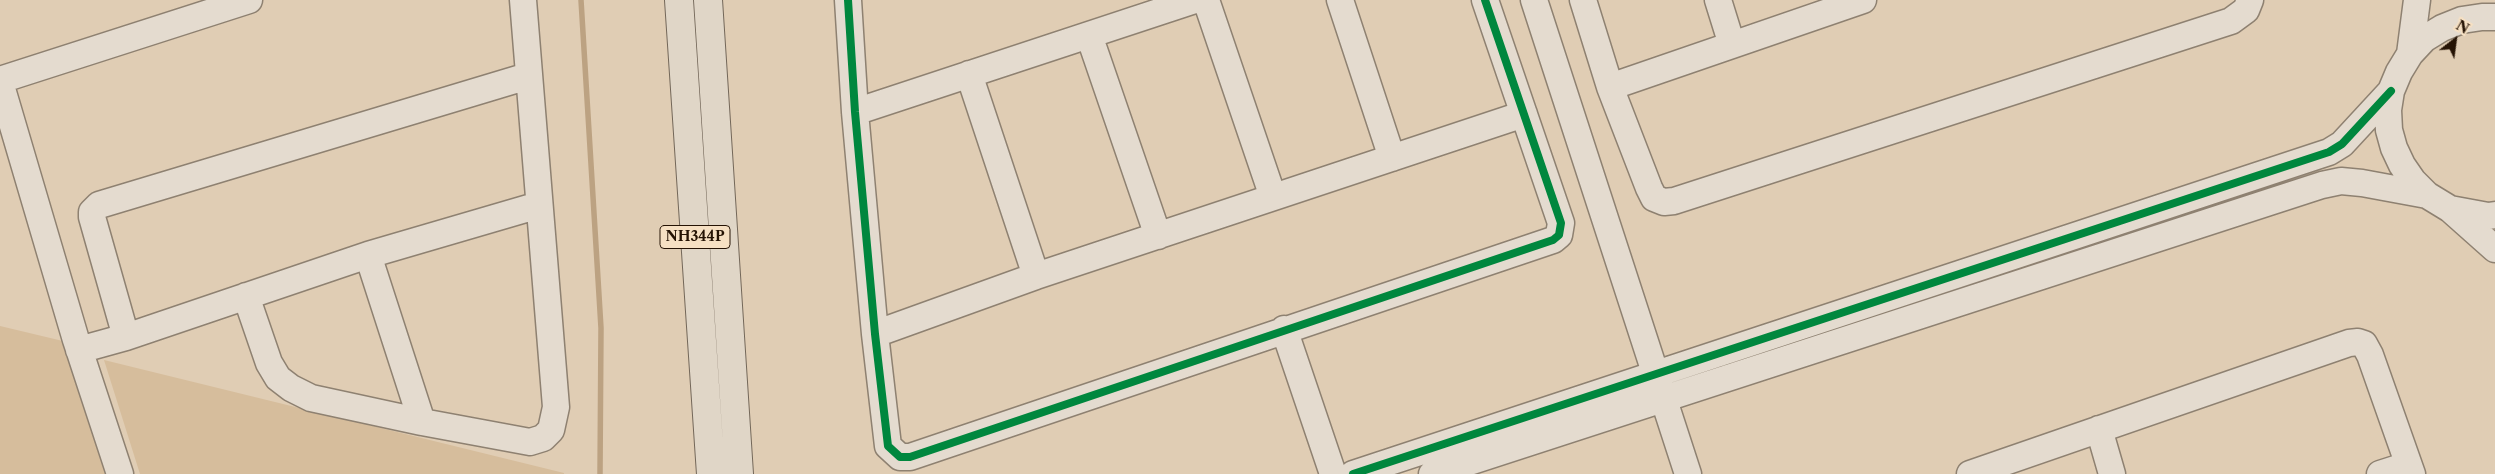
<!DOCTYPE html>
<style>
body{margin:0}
#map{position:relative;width:2495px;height:474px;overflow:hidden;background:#e0cdb4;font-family:"Libre Caslon Text",serif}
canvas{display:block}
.north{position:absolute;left:2430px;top:15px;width:50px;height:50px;-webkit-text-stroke:4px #f6e0c3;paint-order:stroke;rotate:30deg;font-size:14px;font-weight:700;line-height:20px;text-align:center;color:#251304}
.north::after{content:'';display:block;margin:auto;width:18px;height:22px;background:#251304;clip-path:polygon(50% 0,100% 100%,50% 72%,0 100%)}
</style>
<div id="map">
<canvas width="2495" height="474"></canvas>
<div class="north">N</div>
</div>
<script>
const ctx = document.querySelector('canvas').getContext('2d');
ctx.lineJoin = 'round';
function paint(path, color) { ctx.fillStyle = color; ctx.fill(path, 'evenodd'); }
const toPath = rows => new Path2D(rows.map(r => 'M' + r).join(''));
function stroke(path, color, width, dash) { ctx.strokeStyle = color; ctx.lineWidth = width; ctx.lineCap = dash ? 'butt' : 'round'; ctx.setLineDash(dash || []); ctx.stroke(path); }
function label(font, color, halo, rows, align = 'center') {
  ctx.font = font + ' "Libre Caslon Text",serif'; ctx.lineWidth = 4; ctx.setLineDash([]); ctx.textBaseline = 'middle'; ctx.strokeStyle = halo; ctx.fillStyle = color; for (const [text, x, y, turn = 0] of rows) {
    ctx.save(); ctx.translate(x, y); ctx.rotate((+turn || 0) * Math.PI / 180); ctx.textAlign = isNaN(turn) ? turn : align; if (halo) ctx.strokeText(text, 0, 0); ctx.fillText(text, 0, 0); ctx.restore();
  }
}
paint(toPath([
 [0,326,67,342,107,474,0,474],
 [104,360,564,473,564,474,140,474]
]), '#d6bd9c');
stroke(toPath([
 [581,0,601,328,600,474]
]), '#bca282', 5.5);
const minor = toPath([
 [848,0,855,112,875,334,888,446,900,457,910,457,1553,240,1559,235,1561,223,1485,0],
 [1206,0,1273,197],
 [1340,0,1392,158],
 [1534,0,1688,474],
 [1583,0,1610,87,1649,188,1654,198,1664,202,1674,201,2231,21,2246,10,2250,0],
 [1718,0,1732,45],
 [2495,17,2482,17,2462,20,2442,28,2424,39,2410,54,2399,72,2391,91,2388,110,2389,130,2394,148,2402,165,2413,181,2427,195,2450,209,2488,216,2495,215],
 [1089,35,1158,236],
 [2410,54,2417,0],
 [969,74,1036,276],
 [0,80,249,0],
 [0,82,76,340,120,474],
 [1610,87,1863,0],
 [855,112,1195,0],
 [2450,209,2495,249],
 [368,255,422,422],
 [246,296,269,363,278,378,291,388,311,398,422,422,530,442,543,438,551,430,556,407,523,0],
 [1284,329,1333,474],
 [875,334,1036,276,1524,114],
 [126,337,92,217,92,212,99,205,528,76],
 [79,350,126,337,368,255,539,205],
 [2099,429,2112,474],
 [1353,474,2329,152,2342,144,2391,91],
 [1432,474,2322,185,2341,181,2362,183,2427,195],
 [1970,474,2349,343,2358,342,2364,344,2370,355,2412,474],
 [2380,474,2408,465]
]);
const highway = toPath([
 [679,0,711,474],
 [708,0,739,474]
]);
stroke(minor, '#8e8171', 29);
stroke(highway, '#736759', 30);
stroke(minor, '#e4dbcf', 26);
stroke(highway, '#e0d6c7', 28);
stroke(toPath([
 [848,0,855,112,875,334,888,446,900,457,910,457,1553,240,1559,235,1561,223,1485,0],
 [1353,474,2329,152,2342,144,2391,91]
]), '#00873e', 8);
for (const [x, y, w] of [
 [695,237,70]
]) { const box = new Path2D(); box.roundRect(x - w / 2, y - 11.5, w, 23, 4); ctx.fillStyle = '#f6e0c3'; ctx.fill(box); stroke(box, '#251304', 1); }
label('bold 14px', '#251304', null, [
 ["NH344P",695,237]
]);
</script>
